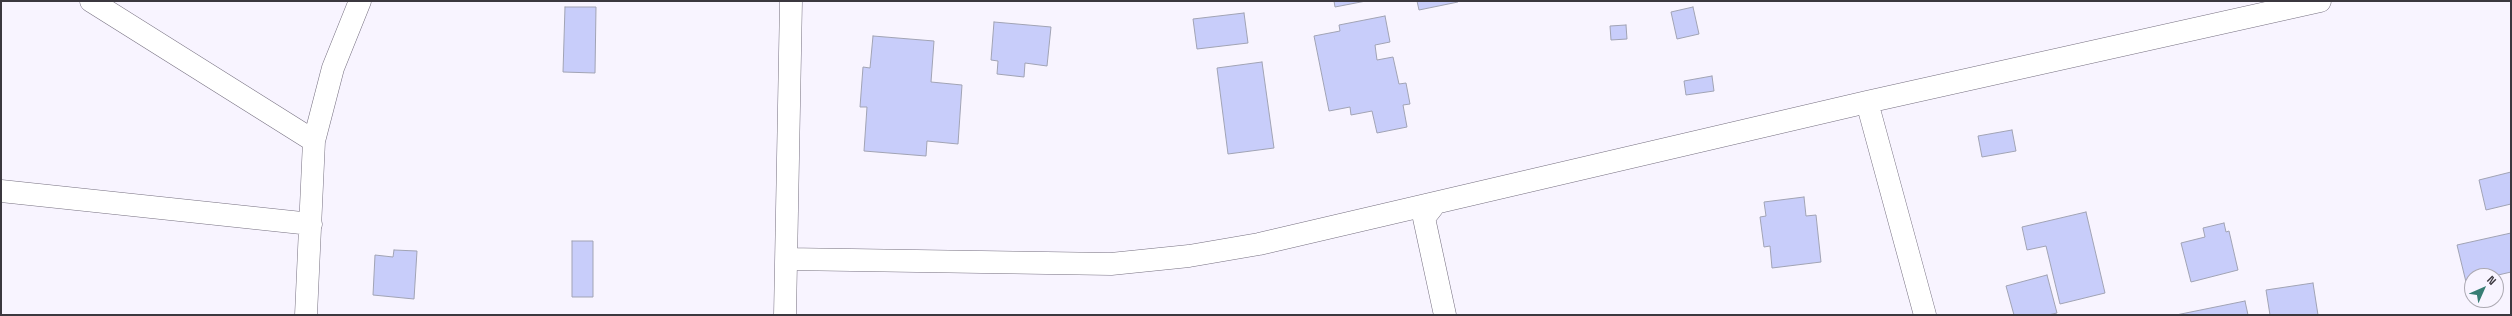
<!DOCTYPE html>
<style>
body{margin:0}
#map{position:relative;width:2512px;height:316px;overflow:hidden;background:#f8f4ff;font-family:"Space Grotesk",sans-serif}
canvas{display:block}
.frame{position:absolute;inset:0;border:2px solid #3b383f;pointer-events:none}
.north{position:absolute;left:2464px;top:268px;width:40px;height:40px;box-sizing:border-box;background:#f8f4ff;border:1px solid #aca9b2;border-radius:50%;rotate:45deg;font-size:11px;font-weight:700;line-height:16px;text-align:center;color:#3b383f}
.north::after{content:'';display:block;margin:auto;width:14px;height:18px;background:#377d74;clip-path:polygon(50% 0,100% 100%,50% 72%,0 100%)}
</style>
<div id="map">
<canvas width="2512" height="316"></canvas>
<div class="frame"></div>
<div class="north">N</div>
</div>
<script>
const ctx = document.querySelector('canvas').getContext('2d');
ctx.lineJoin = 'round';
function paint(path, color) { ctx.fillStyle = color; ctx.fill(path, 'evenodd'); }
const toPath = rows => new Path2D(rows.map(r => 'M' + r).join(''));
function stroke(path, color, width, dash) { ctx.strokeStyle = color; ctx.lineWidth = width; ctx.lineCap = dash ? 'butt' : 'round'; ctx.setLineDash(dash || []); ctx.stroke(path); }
const building = toPath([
 [1334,1,1366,1,1335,7,1334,1],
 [1417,1,1457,1,1458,2,1419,10,1417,1],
 [565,7,596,7,595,73,563,72,565,7],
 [1693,7,1699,34,1677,39,1671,12,1693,7],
 [1244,13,1248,43,1197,49,1193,19,1244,13],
 [1385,16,1390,42,1375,45,1377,60,1393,57,1399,84,1406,83,1410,104,1403,105,1407,127,1377,133,1372,111,1351,115,1350,107,1329,111,1314,36,1340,31,1339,25,1385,16],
 [994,22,1051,27,1047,66,1025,63,1024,77,997,74,998,61,991,60,994,22],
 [1626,25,1627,39,1611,40,1610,26,1626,25],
 [873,36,934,41,931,82,962,85,958,144,927,141,926,156,864,151,867,107,860,107,863,67,870,68,873,36],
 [1262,62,1274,148,1228,154,1217,68,1262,62],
 [1712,76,1714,91,1686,95,1684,81,1712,76],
 [2012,130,2016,151,1982,157,1978,136,2012,130],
 [2511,172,2511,204,2486,210,2479,180,2511,172],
 [1804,197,1806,216,1816,215,1821,262,1772,268,1770,246,1764,247,1760,217,1766,216,1764,202,1804,197],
 [2086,212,2105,293,2060,304,2046,246,2027,250,2022,227,2086,212],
 [2224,223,2226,232,2229,231,2238,270,2191,282,2181,243,2205,237,2203,228,2224,223],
 [2511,233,2511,272,2494,276,2472,276,2472,281,2466,282,2457,245,2511,233],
 [572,241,593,241,593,297,572,297,572,241],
 [394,250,417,251,414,299,373,295,375,255,393,257,394,250],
 [2047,275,2057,313,2048,315,2014,315,2006,286,2047,275],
 [2313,283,2318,315,2270,315,2266,290,2313,283],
 [2245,301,2248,315,2176,315,2245,301]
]);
paint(building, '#c8cdfa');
stroke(building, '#a1a3b4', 1);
const minor = toPath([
 [91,1,314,141],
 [1867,102,1925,315],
 [1,191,311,224],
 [1435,204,1424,218,1445,315],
 [787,259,1111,264,1189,256,1259,244,1867,102,2320,1],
 [306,315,314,141,333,68,360,1],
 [785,315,791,1]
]);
stroke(minor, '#767080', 23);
stroke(minor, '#fff', 22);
</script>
